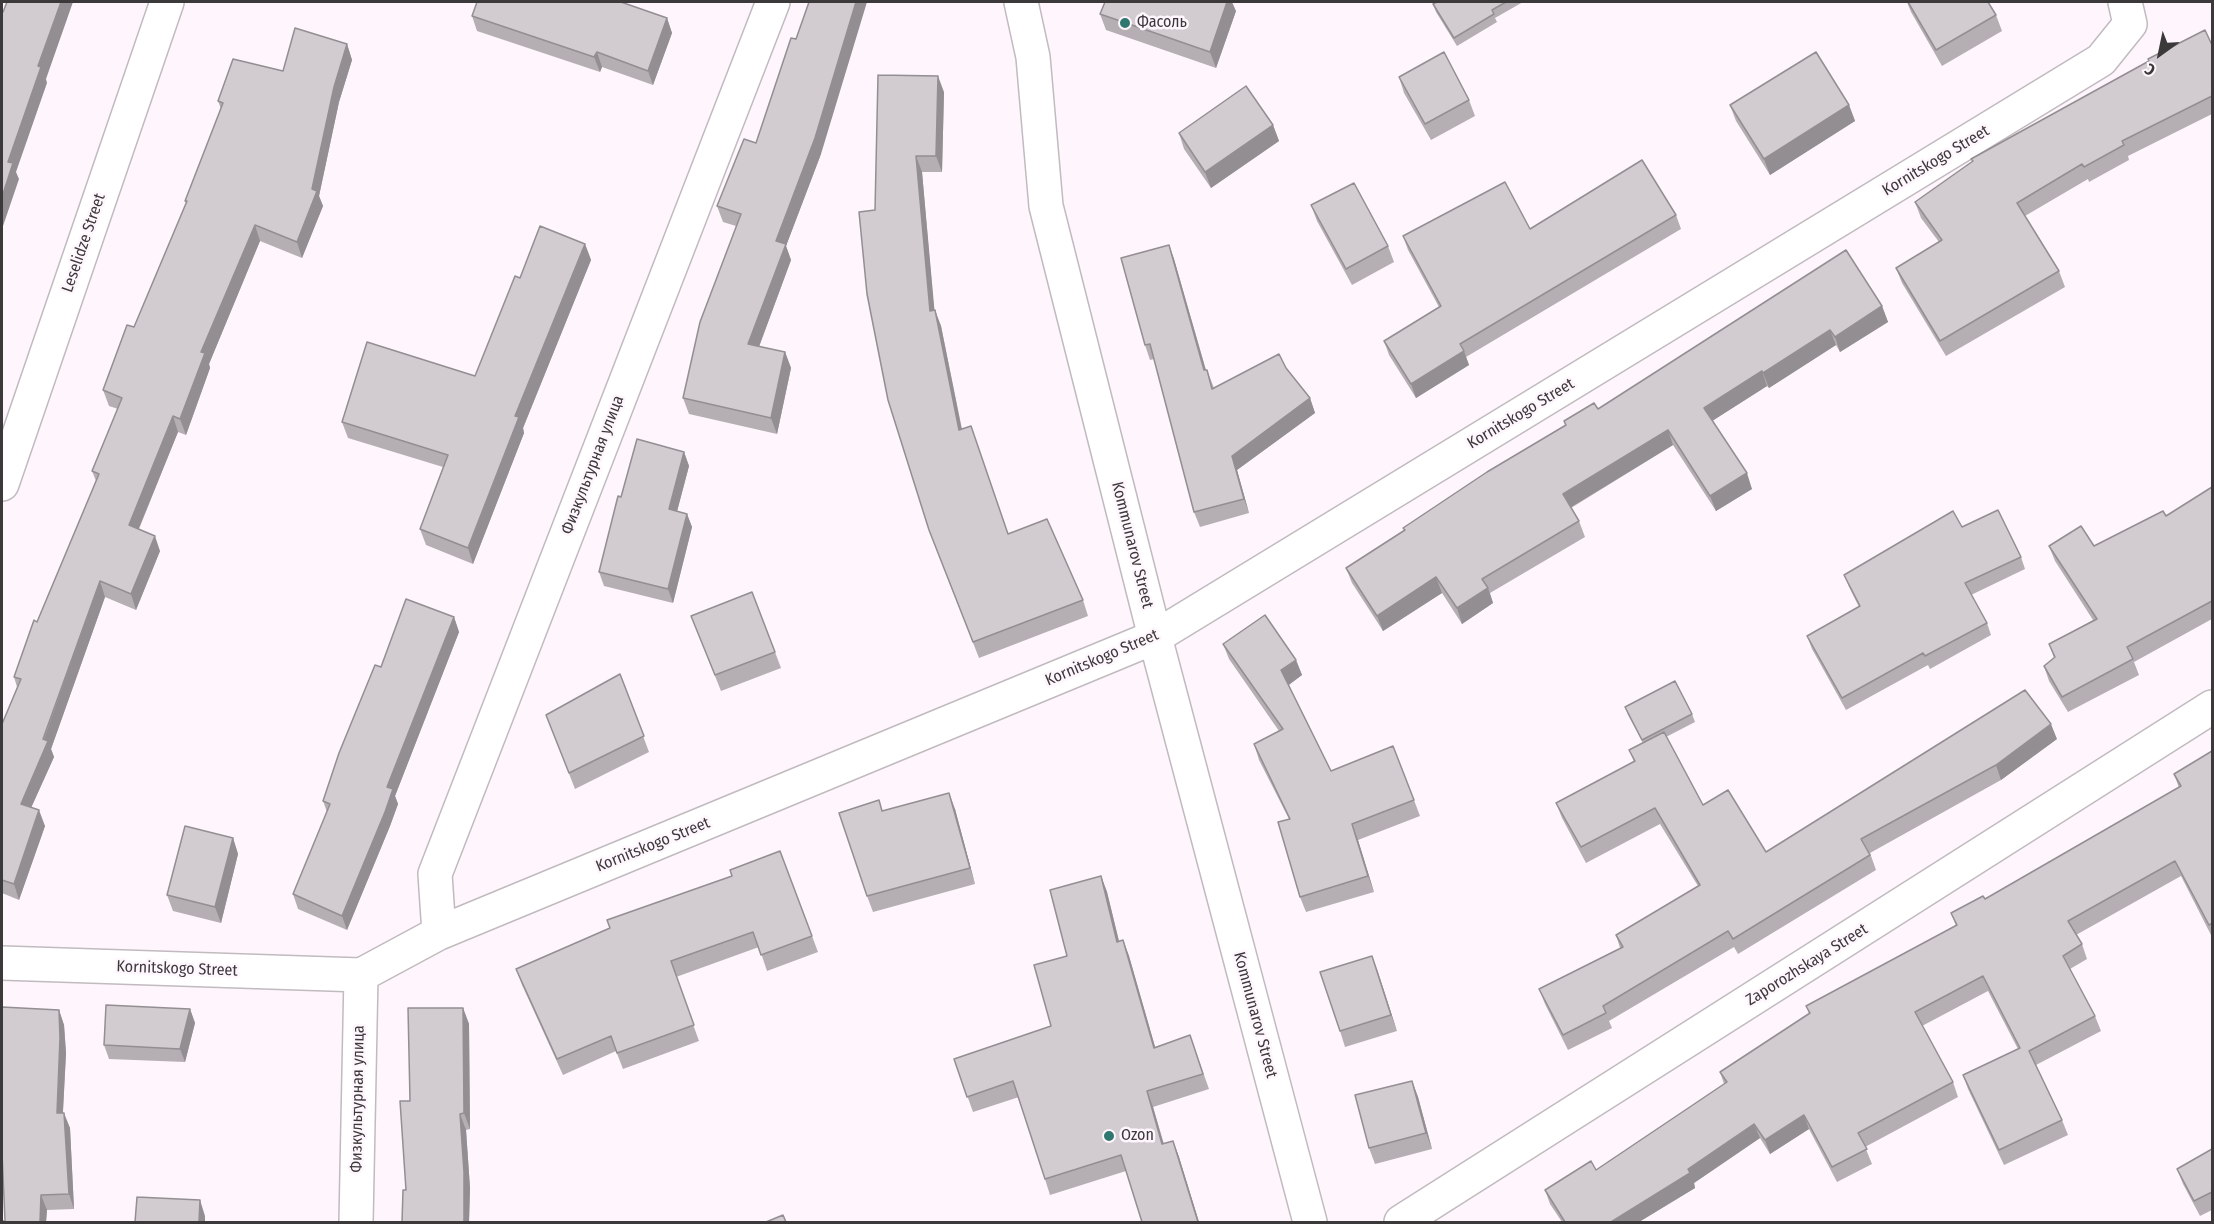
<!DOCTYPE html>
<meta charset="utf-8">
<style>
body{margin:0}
#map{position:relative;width:2214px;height:1224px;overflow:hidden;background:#fef6fc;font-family:"Fira Sans Condensed",sans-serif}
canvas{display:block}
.frame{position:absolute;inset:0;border:3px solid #3c393b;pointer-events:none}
.north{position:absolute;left:2130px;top:24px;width:60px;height:60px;-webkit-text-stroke:4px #fef6fc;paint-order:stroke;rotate:213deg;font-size:16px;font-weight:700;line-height:24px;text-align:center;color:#3c393b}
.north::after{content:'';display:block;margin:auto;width:21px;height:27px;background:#3c393b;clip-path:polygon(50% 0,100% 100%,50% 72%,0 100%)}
</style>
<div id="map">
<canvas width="2214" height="1224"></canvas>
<div class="frame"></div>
<div class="north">С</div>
</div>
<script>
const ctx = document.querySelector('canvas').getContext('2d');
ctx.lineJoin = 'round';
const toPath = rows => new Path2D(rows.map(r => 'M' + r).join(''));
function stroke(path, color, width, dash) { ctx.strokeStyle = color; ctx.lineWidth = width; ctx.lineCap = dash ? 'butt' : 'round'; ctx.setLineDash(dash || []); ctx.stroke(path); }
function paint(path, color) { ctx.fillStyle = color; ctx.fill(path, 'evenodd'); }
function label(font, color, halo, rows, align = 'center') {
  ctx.font = font + ' "Fira Sans Condensed",sans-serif'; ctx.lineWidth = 5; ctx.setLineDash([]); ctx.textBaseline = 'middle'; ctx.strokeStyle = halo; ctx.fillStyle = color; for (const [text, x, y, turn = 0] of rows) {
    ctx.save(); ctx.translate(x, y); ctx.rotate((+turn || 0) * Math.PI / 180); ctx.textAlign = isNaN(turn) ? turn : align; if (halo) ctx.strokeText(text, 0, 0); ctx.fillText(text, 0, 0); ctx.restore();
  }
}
const minor = toPath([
 [1021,2,1033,57,1046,206,1155,637,1310,1222],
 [2,484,167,2],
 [439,933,435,874,773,2],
 [2,963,361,975,439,933,1155,637,2101,60,2130,24,2125,2],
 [356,1222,361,975],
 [1401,1222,2212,707]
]);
stroke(minor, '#c1babf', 36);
stroke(minor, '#fff', 33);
paint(toPath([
 [1437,2,1523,2,1495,18,1497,22,1457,46,1436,12,1433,4],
 [1907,2,1988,2,1996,15,2002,31,1942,66,1911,12],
 [1236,11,1216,68,1106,30,1100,14],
 [472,16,667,18,672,33,653,85,602,67,600,72,477,31],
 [347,44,352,60,339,102,319,196,323,206,302,258,260,241,209,364,210,368,186,435,178,432,139,529,160,551,136,610,105,597,51,749,54,757,31,808,45,826,19,900,2,893,2,724,17,687,14,677,96,481,92,471,118,409,109,406,103,390,134,327,186,203,185,201,221,109,218,101,283,71],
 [2212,45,2212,114,2128,156,2129,160,2089,182,2088,179,2025,216,2059,271,2065,287,1946,356,1902,283,1896,268,1939,242,1921,218,1915,202],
 [1399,77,1469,100,1475,116,1431,140,1404,93],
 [944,92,942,172,922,172,934,310,941,326,962,429,1008,533,1083,600,1088,616,979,658,935,546,875,210],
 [1730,105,1849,105,1855,121,1770,175,1736,121],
 [1273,125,1279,141,1211,188,1184,149,1179,133],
 [821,154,786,246,791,260,759,347,785,352,791,368,777,434,689,414,683,398,736,226,723,222,717,206],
 [1311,205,1388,246,1394,262,1352,285,1317,221],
 [1676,215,1681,229,1466,357,1469,365,1416,398,1389,355,1384,341,1439,307,1408,250,1403,236,1530,229],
 [585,244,591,260,523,428,524,433,473,564,426,545,420,529,443,467,348,438,342,422,475,376,520,278],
 [1169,245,1174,259,1206,370,1207,370,1214,388,1310,398,1315,413,1237,470,1249,513,1200,527,1194,512,1154,359,1150,360,1145,345],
 [1882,306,1888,322,1840,352,1836,345,1769,388,1767,386,1712,421,1752,489,1716,511,1673,445,1571,508,1579,521,1585,537,1490,593,1493,603,1462,624,1442,593,1383,631,1352,583,1346,568,1404,530,1403,528,1565,425,1564,421],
 [684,452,689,466,677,511,687,514,692,527,673,603,604,586,599,572,621,497],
 [2212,487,2212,619,2134,662,2139,675,2068,712,2049,681,2044,666,2054,658,2049,644,2093,620,2055,561,2049,546,2094,546,2166,516],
 [1962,527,2021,557,2025,569,1971,595,1987,623,1991,635,1930,669,1928,665,1846,710,1812,649,1807,636,1859,607,1849,587,1844,575],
 [691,616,775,652,781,668,721,691],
 [454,617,459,632,395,796,398,804,390,826,347,930,298,909,293,894,327,812,323,801,381,667],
 [1223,644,1296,660,1302,675,1289,685,1331,771,1414,800,1420,816,1358,840,1374,892,1306,912,1300,897,1289,819,1259,760,1254,744,1279,731,1229,659],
 [620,674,649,752,575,789,546,715],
 [1625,707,1692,714,1695,722,1666,737,1703,805,1766,852,2057,739,2001,780,1870,853,1876,870,1738,954,1734,947,1609,1021,1612,1028,1568,1050,1545,1004,1539,989,1620,948,1616,935,1698,886,1660,824,1586,863,1562,818,1556,803,1634,762,1629,750,1643,743,1628,715],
 [2212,751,2212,937,2181,876,2076,935,2082,944,2087,959,2070,969,2095,1016,2101,1031,2036,1065,2062,1120,2068,1135,2004,1165,1968,1089,1963,1075,2018,1049,1988,991,1922,1026,1953,1082,1958,1097,1865,1147,1872,1164,1837,1182,1809,1129,1770,1154,1760,1138,1694,1183,1695,1188,1639,1222,1562,1222,1550,1204,1545,1190,1596,1170,1724,1084,1720,1072,1809,1014,1806,1006,1956,926,1951,913,1985,899,2179,788,2174,774],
 [955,809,975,884,873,912,867,896,883,811],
 [233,838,238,854,221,923,173,911,167,895],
 [780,851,818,952,767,971,759,947,676,977,699,1041,623,1069,616,1051,563,1075,522,985,516,969,732,876],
 [1101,876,1107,892,1119,941,1123,940,1129,956,1155,1047,1190,1035,1209,1089,1153,1107,1164,1144,1173,1141,1179,1157,1199,1222,1142,1222,1126,1171,1050,1195,1019,1097,973,1112,954,1059,1051,1026,1067,956],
 [1372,956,1397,1031,1345,1047,1340,1031],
 [463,1008,469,1024,470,1129,466,1130,470,1188,469,1222,402,1222,406,1190,410,1101],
 [190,1009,195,1023,185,1062,109,1059,104,1045],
 [59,1010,64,1025,66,1053,63,1113,70,1128,74,1209,47,1210,46,1222,2,1222,5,1221],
 [1412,1081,1418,1097,1432,1149,1375,1164,1369,1148],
 [2212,1149,2212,1210,2200,1216,2183,1184,2177,1169]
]), '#b5afb3');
paint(toPath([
 [61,2,73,2,46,79,47,83,16,172,19,179,2,229,2,197,8,162,38,66],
 [856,2,867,2,821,154,786,246,791,260,754,360,748,344,776,241],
 [1227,2,1232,2,1236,11,1216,68,1210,52],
 [667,18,672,33,653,85,648,71],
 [347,44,352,60,339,102,319,196,323,206,302,258,297,242,312,189,334,87],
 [597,52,602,67,600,72,594,57],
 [938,76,944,92,942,172,936,156],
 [1849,105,1855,121,1770,175,1764,159],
 [1273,125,1279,141,1211,188,1205,172],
 [916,156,922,172,936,327,930,311],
 [255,225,260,241,209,364,210,368,186,435,180,419,201,352],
 [585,244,591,260,523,428,524,433,473,564,468,548,515,416],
 [1169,245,1174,259,1210,385,1204,370],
 [1882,306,1888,322,1840,352,1835,337],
 [935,310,941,326,965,446,959,430],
 [1830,330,1836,345,1769,388,1763,373],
 [1464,351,1469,365,1416,398,1411,384],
 [785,352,791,368,777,434,771,418],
 [1762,371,1767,386,1709,423,1704,408],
 [1310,398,1315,413,1237,470,1249,513,1244,499,1232,456],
 [173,416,178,432,134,540,129,525],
 [1668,430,1673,445,1568,509,1563,494],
 [684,452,689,466,674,523,669,509],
 [1747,473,1752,489,1716,511,1710,496],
 [687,514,692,527,673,603,668,589],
 [155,536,160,551,136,610,131,594],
 [1436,577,1442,593,1383,631,1377,616],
 [100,581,105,597,51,749,54,757,26,819,21,804],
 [1488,588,1493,603,1462,624,1457,608],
 [454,617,459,632,395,796,398,804,390,826,347,930,342,916,387,787],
 [1296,660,1302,675,1287,686,1281,670],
 [2051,724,2057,739,2001,780,1996,765],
 [949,793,955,809,975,884,970,868],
 [39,810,45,826,19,900,14,884],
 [1352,824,1358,840,1374,892,1368,876],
 [233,838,238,854,221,923,215,907],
 [1101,876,1107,892,1123,958,1117,942],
 [1123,940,1129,956,1160,1064,1154,1048],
 [1372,956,1378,972,1397,1031,1391,1015],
 [463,1008,469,1024,470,1129,464,1113],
 [190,1009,195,1023,185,1062,180,1049],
 [59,1010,64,1025,66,1053,62,1128,57,1113],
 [1412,1081,1418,1097,1432,1149,1426,1133],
 [1147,1091,1153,1107,1168,1160,1162,1144],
 [64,1113,70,1128,74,1209,69,1194],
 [460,1114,466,1130,470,1188,469,1222,464,1222],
 [1804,1115,1809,1129,1770,1154,1765,1140],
 [1754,1124,1760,1138,1694,1183,1695,1188,1639,1222,1611,1222],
 [1173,1141,1179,1157,1199,1222,1198,1222],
 [41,1195,47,1210,46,1222,40,1222],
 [200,1200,205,1216,205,1222,199,1222]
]), '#938e92');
const building = toPath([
 [7,2,61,2,38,66,41,67,8,162,13,163,2,197,2,12,3,12,7,2],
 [477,2,621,2,667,18,648,71,597,52,594,57,472,16,477,2],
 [809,2,856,2,815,138,776,241,786,244,748,344,785,352,771,418,683,398,700,322,741,214,717,206,744,139,756,143,791,38,796,39,809,2],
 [1105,2,1227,2,1210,52,1100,14,1105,2],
 [1437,2,1506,2,1492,10,1494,14,1454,38,1433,4,1437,2],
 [1908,2,1988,2,1996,15,1936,50,1908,2],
 [295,28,347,44,334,87,312,189,317,191,297,242,255,225,201,352,205,353,180,419,173,416,129,525,155,536,131,594,100,581,43,739,48,741,21,804,39,810,14,884,2,880,2,724,21,679,14,677,34,620,37,622,99,474,92,471,122,398,103,390,127,325,134,327,187,201,185,201,223,103,218,101,233,59,283,71,295,28],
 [2205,30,2212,45,2212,96,2122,141,2124,145,2084,167,2082,164,2017,203,2059,271,1940,341,1896,268,1942,240,1915,202,1973,161,1971,159,2149,61,2148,59,2205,30],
 [1444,52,1469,100,1425,124,1399,77,1444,52],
 [1816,52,1849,105,1764,159,1730,105,1816,52],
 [878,75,938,76,936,156,916,156,930,311,935,310,959,430,971,426,1008,534,1047,519,1083,600,973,642,929,530,888,400,867,294,859,212,875,210,878,75],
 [1246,86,1273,125,1205,172,1179,133,1246,86],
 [1642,160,1676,215,1460,344,1464,351,1411,384,1384,341,1441,306,1403,236,1505,182,1530,229,1642,160],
 [1354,183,1388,246,1346,269,1311,205,1354,183],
 [540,226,585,244,515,416,519,417,468,548,420,529,448,455,342,422,367,342,475,376,515,276,520,278,540,226],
 [1169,245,1204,370,1207,370,1212,389,1279,354,1286,368,1310,398,1232,456,1244,499,1194,512,1150,344,1145,345,1121,258,1169,245],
 [1846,250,1882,306,1835,337,1830,330,1763,373,1762,371,1704,408,1747,473,1710,496,1668,430,1563,494,1579,521,1482,579,1488,588,1457,608,1436,577,1377,616,1346,568,1405,530,1403,528,1487,472,1566,425,1564,421,1594,403,1598,409,1846,250],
 [637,439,684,452,669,509,687,514,668,589,599,572,618,496,621,497,637,439],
 [2212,487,2212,601,2127,647,2133,659,2062,697,2044,666,2055,657,2049,644,2097,619,2049,546,2081,526,2094,546,2163,511,2166,516,2212,487],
 [1998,510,2021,557,1965,583,1987,623,1925,656,1923,653,1842,698,1807,636,1860,606,1844,575,1953,511,1962,527,1998,510],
 [752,592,775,652,715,675,691,616,752,592],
 [406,599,454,617,387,787,393,789,385,812,342,916,293,894,330,804,323,801,339,753,375,665,381,667,406,599],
 [1265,615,1296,660,1281,670,1331,771,1393,746,1414,800,1352,824,1368,876,1300,897,1278,822,1290,819,1254,744,1283,729,1223,644,1265,615],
 [620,674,644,736,569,773,546,715,620,674],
 [1675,681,1692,714,1642,740,1625,707,1675,681],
 [2025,690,2051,724,1996,765,1861,839,1870,855,1733,939,1728,931,1603,1006,1606,1013,1563,1035,1539,989,1623,947,1616,935,1700,885,1655,808,1581,847,1556,803,1635,761,1629,750,1664,732,1703,805,1728,790,1766,852,2025,690],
 [2212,751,2212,923,2209,925,2175,861,2068,921,2082,944,2063,956,2095,1016,2029,1051,2062,1120,1999,1150,1963,1075,2020,1048,1983,976,1915,1012,1953,1082,1858,1133,1867,1149,1832,1167,1804,1115,1765,1140,1754,1124,1688,1169,1690,1173,1611,1222,1565,1222,1545,1190,1591,1161,1596,1170,1727,1082,1720,1072,1810,1013,1806,1006,1957,925,1951,913,1983,896,1985,899,2181,786,2174,774,2212,751],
 [949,793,970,868,867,896,839,813,879,800,882,811,949,793],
 [185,826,233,838,215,907,167,895,185,826],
 [780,851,812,936,761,955,753,932,671,961,694,1025,617,1053,611,1036,557,1059,516,969,610,928,607,920,732,876,730,870,780,851],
 [1101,876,1117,942,1123,940,1154,1048,1190,1035,1203,1074,1147,1091,1162,1144,1173,1141,1198,1222,1142,1222,1121,1155,1045,1179,1013,1081,967,1097,954,1059,1051,1026,1034,965,1067,956,1050,890,1101,876],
 [1372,956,1391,1015,1340,1031,1320,972,1372,956],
 [106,1005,190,1009,180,1049,104,1045,106,1005],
 [2,1007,59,1010,60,1038,57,1113,64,1113,69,1194,41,1195,40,1222,2,1222,2,1221,5,1221,2,1153,2,1007],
 [408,1008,463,1008,464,1113,460,1114,464,1172,464,1222,402,1222,403,1190,406,1190,400,1101,410,1101,408,1008],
 [1412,1081,1426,1133,1369,1148,1355,1095,1412,1081],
 [2212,1149,2212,1192,2194,1201,2177,1169,2212,1149],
 [137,1197,200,1200,199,1222,135,1222,137,1197],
 [783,1215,786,1222,766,1222,783,1215]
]);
paint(building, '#d2cbd0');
stroke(building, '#938e92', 1.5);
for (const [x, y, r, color] of [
 [1125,23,6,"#30776f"],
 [1109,1136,6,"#30776f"]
]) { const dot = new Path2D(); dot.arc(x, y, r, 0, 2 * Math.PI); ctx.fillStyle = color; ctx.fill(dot); stroke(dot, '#fef6fc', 2); }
label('16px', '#3c393b', '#fef6fc', [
 ["Фасоль",1137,23],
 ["Ozon",1121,1136]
], 'left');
label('16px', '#3c393b', '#fef6fc', [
 ["Kornitskogo Street",1936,161,-31],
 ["Leselidze Street",84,243,-71],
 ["Kornitskogo Street",1521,414,-31],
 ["Физкультурная улица",593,465,-69],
 ["Kommunarov Street",1132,545,76],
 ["Kornitskogo Street",1102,658,-23],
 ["Kornitskogo Street",653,845,-22],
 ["Zaporozhskaya Street",1807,965,-32],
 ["Kornitskogo Street",177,969,2],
 ["Kommunarov Street",1255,1015,75],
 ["Физкультурная улица",358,1099,-89]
]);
</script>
